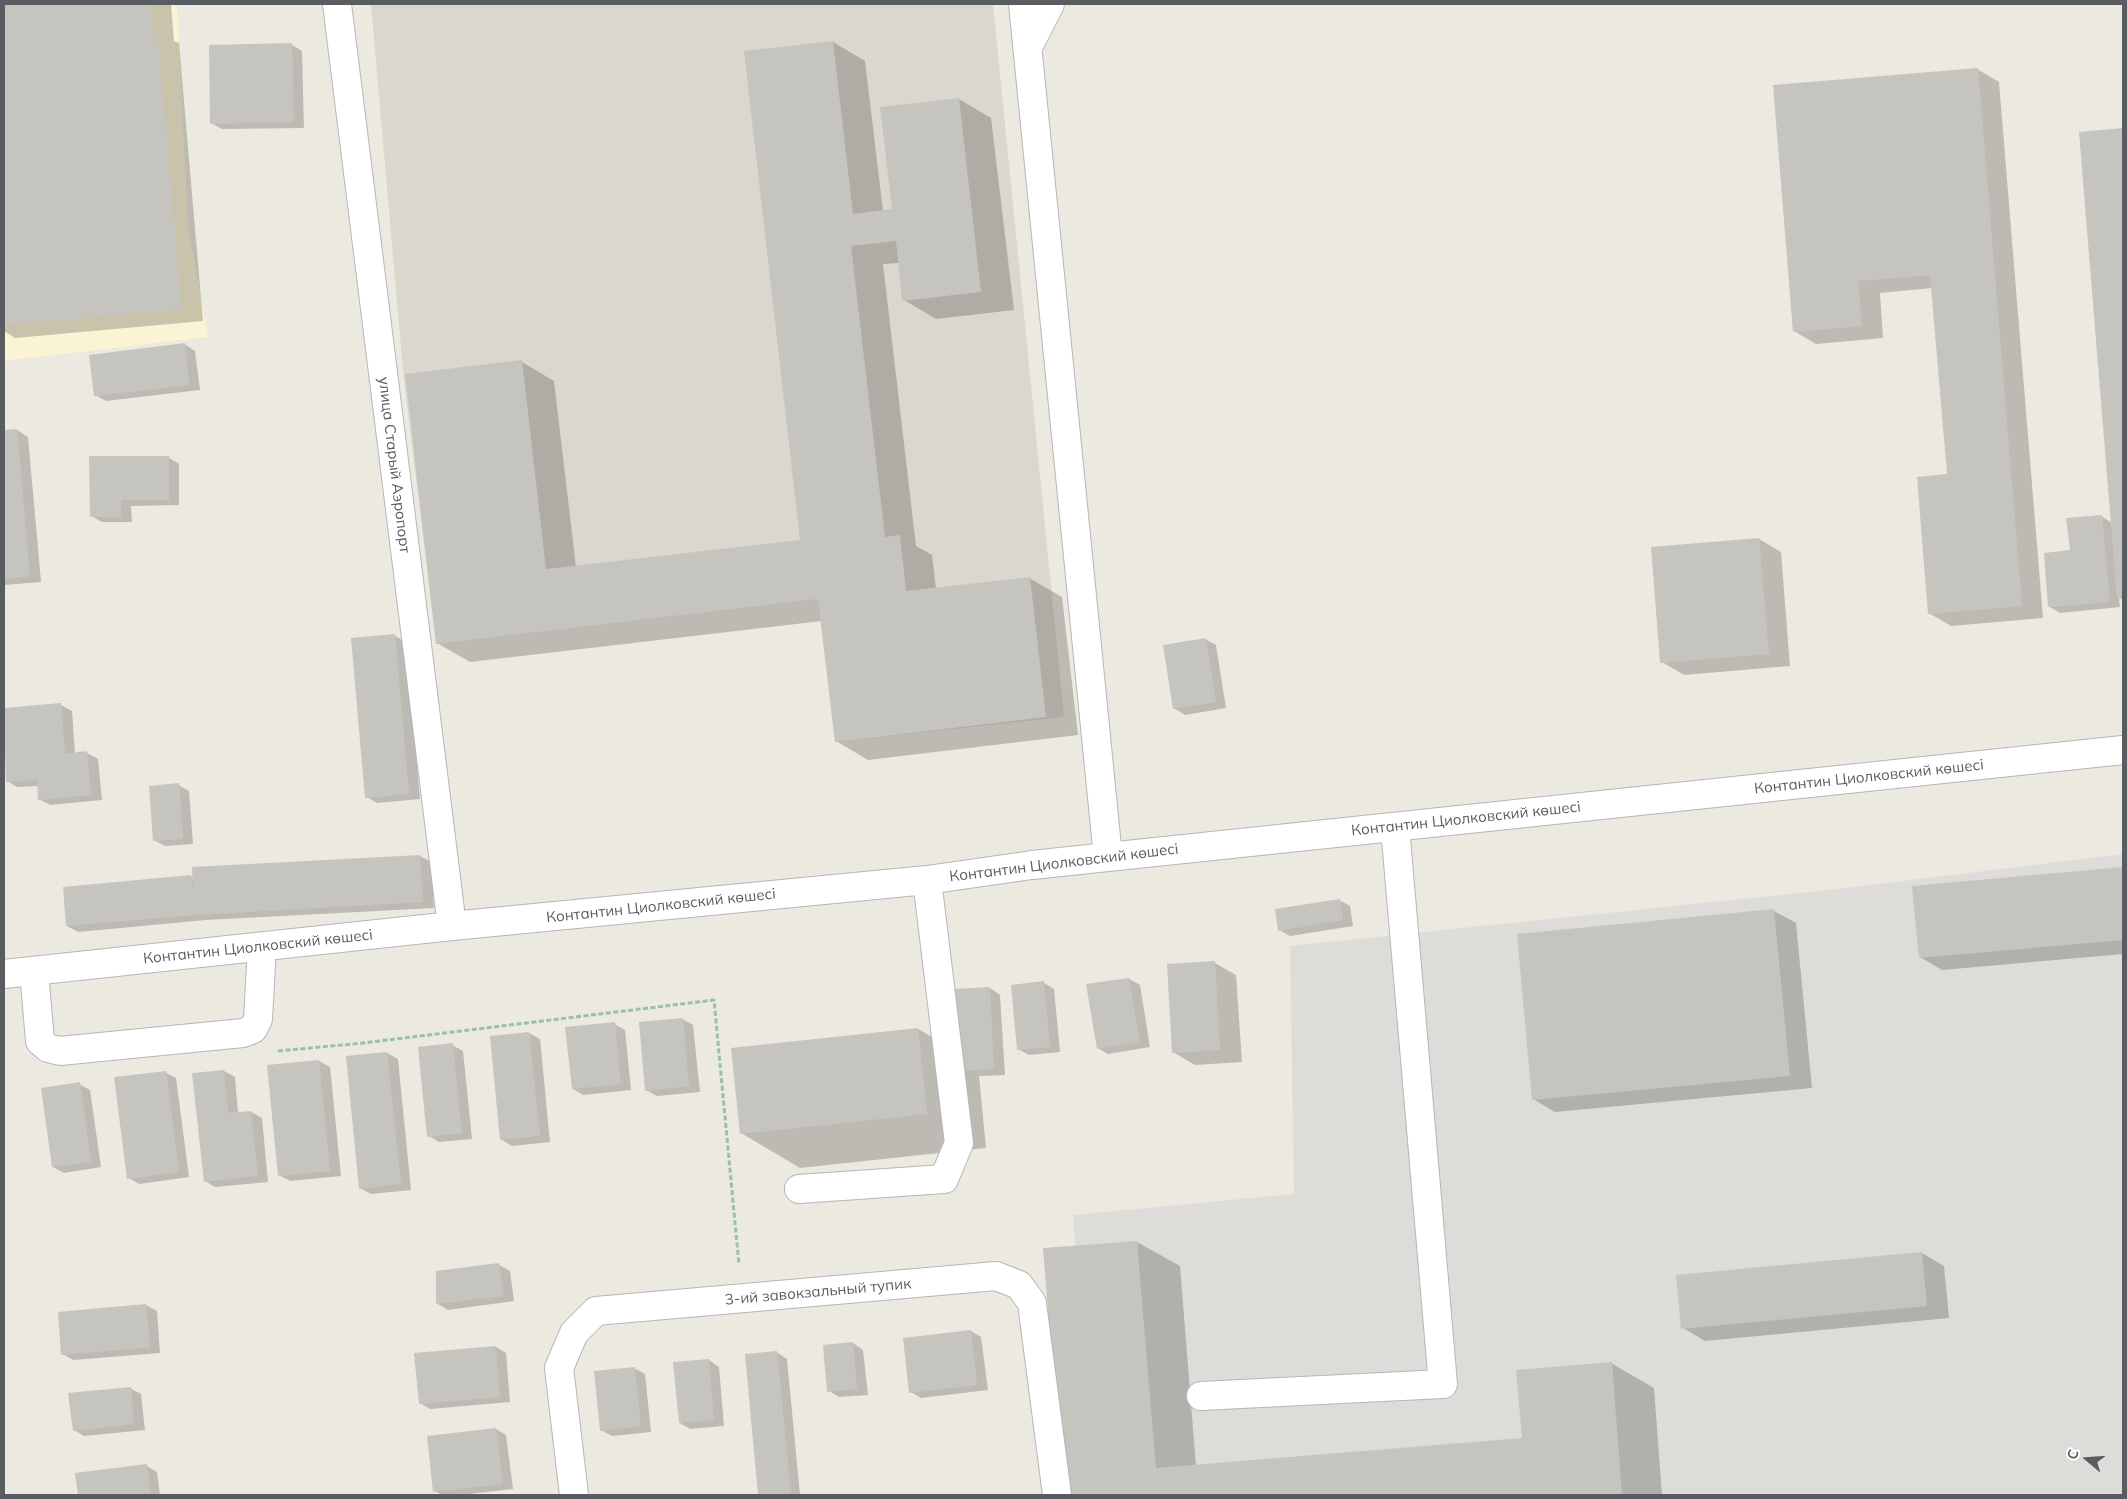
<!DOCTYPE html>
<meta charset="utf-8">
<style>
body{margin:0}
#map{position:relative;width:2127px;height:1499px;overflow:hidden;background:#ebe9e0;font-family:Mulish,sans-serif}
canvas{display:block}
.frame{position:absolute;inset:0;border:5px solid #595c60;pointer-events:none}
.north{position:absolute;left:2062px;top:1434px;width:50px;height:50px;-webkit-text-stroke:4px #fff;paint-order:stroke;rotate:288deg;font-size:14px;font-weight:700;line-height:20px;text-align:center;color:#595c60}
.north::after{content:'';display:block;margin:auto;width:18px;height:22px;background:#595c60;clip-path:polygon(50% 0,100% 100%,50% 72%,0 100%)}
</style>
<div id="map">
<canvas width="2127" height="1499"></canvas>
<div class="frame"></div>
<div class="north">С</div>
</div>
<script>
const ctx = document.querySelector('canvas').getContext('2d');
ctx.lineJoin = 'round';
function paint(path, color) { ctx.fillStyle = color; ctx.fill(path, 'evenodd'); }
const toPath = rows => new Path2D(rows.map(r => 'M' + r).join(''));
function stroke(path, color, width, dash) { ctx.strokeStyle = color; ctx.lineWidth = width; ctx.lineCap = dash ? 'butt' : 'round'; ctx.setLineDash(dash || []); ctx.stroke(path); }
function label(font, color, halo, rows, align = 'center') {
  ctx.font = font + ' Mulish,sans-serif'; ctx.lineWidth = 4; ctx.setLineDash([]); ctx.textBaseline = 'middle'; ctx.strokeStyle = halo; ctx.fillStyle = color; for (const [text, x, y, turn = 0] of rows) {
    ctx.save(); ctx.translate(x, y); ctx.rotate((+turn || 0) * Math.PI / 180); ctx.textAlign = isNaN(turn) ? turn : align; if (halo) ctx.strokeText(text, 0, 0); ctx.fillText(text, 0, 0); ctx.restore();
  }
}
paint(toPath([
 [4,4,177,4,188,225,208,337,4,361]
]), '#faf4d5');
paint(toPath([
 [2123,854,2123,1495,1093,1495,1073,1215,1294,1194,1290,946,1838,889]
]), '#dedcd8');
paint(toPath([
 [371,4,993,4,1064,717,835,742,818,599,436,644,403,371]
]), '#dad8ce');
paint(toPath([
 [4,4,171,4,174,41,179,43,203,321,15,338,4,331],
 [833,42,865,61,883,211,893,210,959,99,991,118,1014,310,936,319,904,300,899,263,883,264,916,546,932,555,936,589,1029,578,1062,597,1078,735,868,760,836,741,822,621,470,662,437,643,522,362,554,381,576,567,802,541],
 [292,45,302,51,304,128,222,129,211,123],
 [1977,69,1999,82,2043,618,1951,626,1929,613,1948,476,1932,288,1880,293,1883,338,1816,344,1794,331],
 [2123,129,2123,600,2119,598,2120,607,2060,613,2050,607,2071,551,2101,516,2112,523,2081,133],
 [184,344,195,351,200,390,106,401,95,395],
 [17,430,28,437,41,582,4,585,4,432],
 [168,457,179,464,179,505,131,506,132,522,102,522,91,516],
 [1759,539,1781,552,1790,666,1684,675,1662,662],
 [395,636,406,642,420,799,377,803,367,797],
 [1205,639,1216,645,1226,708,1185,715,1174,708],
 [61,705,72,711,75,754,87,753,98,759,102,800,50,805,39,799,38,786,17,787,7,781,4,709],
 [178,785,189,791,193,844,165,846,154,840],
 [420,856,431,862,434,908,206,920,78,932,67,926,191,877,193,878,193,869],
 [2123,868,2123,954,1942,970,1920,957,1914,887],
 [1339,900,1350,906,1353,926,1290,936,1279,930],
 [1774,911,1796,923,1812,1088,1555,1112,1533,1099,1518,935],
 [1215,963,1236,975,1242,1062,1195,1065,1173,1052],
 [1129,979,1140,985,1150,1047,1108,1054,1098,1048],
 [1044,983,1054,989,1060,1052,1029,1055,1018,1049],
 [990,988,1000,995,1005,1075,979,1076,986,1148,800,1168,741,1133,918,1029,960,1053],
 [682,1019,693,1025,700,1092,657,1096,646,1090],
 [614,1024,625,1030,631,1090,583,1095,573,1089],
 [529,1033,540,1039,550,1142,512,1146,502,1140],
 [452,1045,463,1051,472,1139,439,1142,429,1136],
 [387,1053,398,1059,411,1190,371,1194,360,1188],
 [319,1061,330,1067,341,1176,290,1181,279,1175],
 [224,1071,235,1077,238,1113,251,1112,262,1118,268,1182,215,1187,205,1181,194,1074],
 [165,1072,176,1078,189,1177,139,1184,129,1178],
 [79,1084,90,1090,101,1167,64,1173,53,1167],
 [1137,1242,1180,1266,1196,1466,1523,1439,1611,1363,1654,1388,1662,1495,1064,1495,1045,1249],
 [1922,1253,1944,1266,1949,1318,1705,1341,1683,1328],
 [499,1265,510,1271,514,1301,448,1310,438,1304],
 [146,1305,157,1311,160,1353,73,1360,63,1354],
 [971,1331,981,1337,988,1390,921,1398,911,1392],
 [853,1343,863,1350,868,1395,839,1397,829,1391],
 [496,1347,506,1353,510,1402,430,1409,420,1403],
 [776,1352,787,1359,800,1495,759,1495,746,1355],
 [709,1360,719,1367,724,1426,690,1429,680,1423],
 [634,1368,645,1374,651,1432,612,1436,601,1430],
 [130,1388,141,1394,145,1430,84,1436,74,1430],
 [496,1429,506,1435,513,1489,460,1495,442,1495,435,1491],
 [147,1466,157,1472,160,1495,79,1495,77,1474]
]), '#0003');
paint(toPath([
 [4,4,150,4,153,30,157,29,182,309,4,325],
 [833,41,853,214,892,209,880,107,959,98,981,292,902,301,896,241,851,246,885,537,900,535,906,591,1030,577,1046,717,835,742,818,599,436,644,405,374,522,360,546,569,800,540,744,51],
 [292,43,294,122,210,124,209,45],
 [1978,68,2022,606,1928,614,1917,477,1947,474,1930,275,1858,281,1862,326,1793,332,1773,85],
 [2123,128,2123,598,2117,598,2079,132],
 [185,343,189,385,94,396,89,355],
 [17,429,30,576,4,579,4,430],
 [89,456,169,456,169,500,121,500,121,517,90,517],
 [2102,515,2110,602,2048,607,2044,553,2070,550,2066,518],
 [1759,538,1769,654,1660,663,1651,547],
 [395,634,409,794,365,798,351,638],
 [1206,638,1216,702,1173,709,1163,645],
 [61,703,65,754,87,751,91,795,38,800,37,780,6,782,4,708],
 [179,783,183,839,153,841,149,786],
 [420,855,423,902,194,915,66,926,63,887,191,875,193,895,192,867],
 [2123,867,2123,940,1919,958,1912,886],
 [1340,899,1343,920,1278,931,1275,909],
 [1774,909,1790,1076,1532,1100,1517,934],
 [1215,961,1220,1050,1172,1053,1167,964],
 [1129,978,1140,1042,1097,1049,1086,984],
 [1044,981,1050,1047,1017,1050,1011,985],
 [990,987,994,1069,959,1071,955,989],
 [683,1018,689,1086,645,1091,639,1022],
 [615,1022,621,1084,572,1089,565,1027],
 [918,1028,927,1114,740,1134,731,1048],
 [529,1032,540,1136,500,1140,490,1036],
 [453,1043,462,1133,427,1137,418,1047],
 [387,1052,401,1184,359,1189,346,1056],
 [319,1060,330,1171,278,1176,267,1065],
 [224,1070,228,1113,251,1111,258,1176,204,1182,192,1073],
 [166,1071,179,1172,127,1179,114,1077],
 [80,1082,91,1162,52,1167,41,1088],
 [1137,1241,1156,1468,1522,1438,1516,1370,1612,1362,1622,1495,1063,1495,1043,1248],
 [1922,1252,1927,1306,1681,1329,1676,1275],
 [499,1263,504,1296,436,1304,436,1271],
 [146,1304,150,1347,61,1355,58,1312],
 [971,1330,977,1385,909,1393,903,1338],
 [853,1342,857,1389,827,1392,823,1345],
 [496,1346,500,1397,419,1404,414,1353],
 [777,1351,791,1495,758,1495,745,1354],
 [709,1359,714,1420,679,1423,673,1362],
 [635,1367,641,1426,600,1431,594,1371],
 [131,1387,134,1424,73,1431,68,1393],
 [496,1428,503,1484,433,1492,427,1436],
 [147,1464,151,1495,78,1495,75,1473]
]), '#c6c4be');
const minor = toPath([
 [337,4,452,926],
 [1023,4,1108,857],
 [1028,47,1050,4],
 [34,971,40,1041,48,1048,60,1051,243,1033,253,1029,258,1019,262,947],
 [4,974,452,926,927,880,1032,865,2123,750],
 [799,1189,944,1179,959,1143,927,880],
 [1201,1396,1443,1384,1395,827],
 [574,1495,559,1368,574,1333,596,1311,996,1276,1019,1285,1032,1303,1057,1495]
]);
stroke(minor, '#b3b6ba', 30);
stroke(toPath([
 [278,1051,363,1043,714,1000,739,1265]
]), '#98c1a6', 3, [5, 2.5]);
stroke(minor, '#fff', 28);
label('15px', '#595c60', '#fff', [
 ["улица Старый Аэропорт",394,465,83],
 ["Контантин Циолковский көшесі",1869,777,-6],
 ["Контантин Циолковский көшесі",1466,819,-6],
 ["Контантин Циолковский көшесі",1064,863,-7],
 ["Контантин Циолковский көшесі",661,906,-6],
 ["Контантин Циолковский көшесі",258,947,-6],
 ["3-ий завокзальный тупик",818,1292,-5]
]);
</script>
